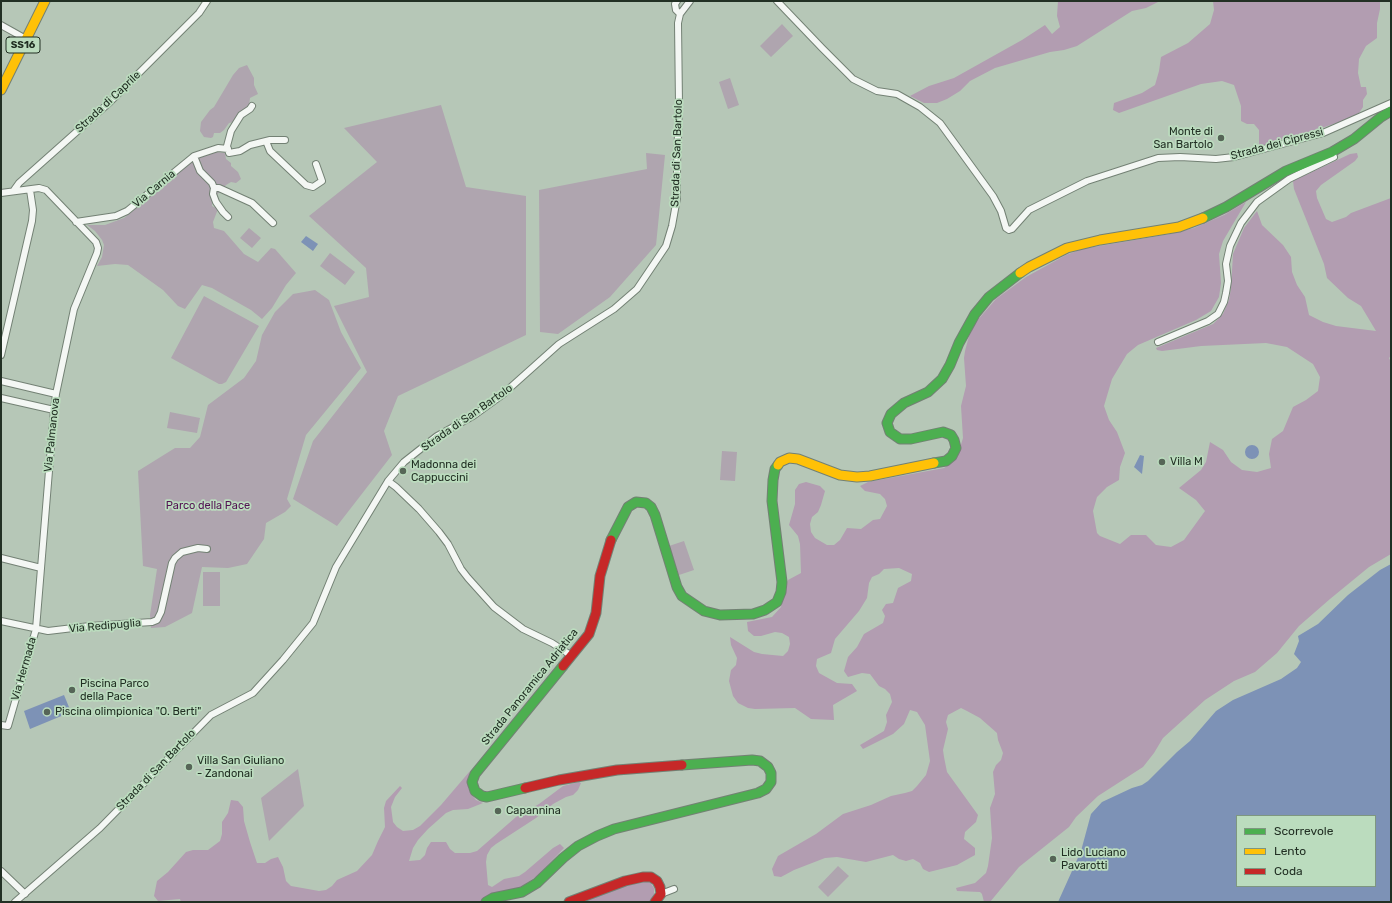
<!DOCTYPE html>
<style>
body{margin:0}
#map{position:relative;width:1392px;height:903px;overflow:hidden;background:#b6c7b7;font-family:Rubik,sans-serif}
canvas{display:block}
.frame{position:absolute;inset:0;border:2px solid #223024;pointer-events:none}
.legend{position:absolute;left:1236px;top:815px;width:140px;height:72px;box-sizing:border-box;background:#bbdcbe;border:1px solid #7e9780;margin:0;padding:5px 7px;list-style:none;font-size:12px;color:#223024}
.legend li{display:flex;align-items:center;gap:8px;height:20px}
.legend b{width:20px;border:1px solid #7e9780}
</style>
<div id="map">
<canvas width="1392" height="903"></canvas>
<div class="frame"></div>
<ul class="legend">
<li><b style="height:5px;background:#4caf50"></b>Scorrevole</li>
<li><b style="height:5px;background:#ffc107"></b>Lento</li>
<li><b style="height:5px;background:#c62828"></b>Coda</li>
</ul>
</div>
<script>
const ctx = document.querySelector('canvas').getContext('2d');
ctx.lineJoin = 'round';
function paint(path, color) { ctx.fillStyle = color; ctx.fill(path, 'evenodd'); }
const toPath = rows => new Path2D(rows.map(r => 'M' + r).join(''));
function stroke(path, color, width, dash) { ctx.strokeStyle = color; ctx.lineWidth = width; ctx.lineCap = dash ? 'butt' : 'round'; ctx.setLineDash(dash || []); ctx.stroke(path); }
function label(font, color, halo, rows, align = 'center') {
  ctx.font = font + ' Rubik,sans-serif'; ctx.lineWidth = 3.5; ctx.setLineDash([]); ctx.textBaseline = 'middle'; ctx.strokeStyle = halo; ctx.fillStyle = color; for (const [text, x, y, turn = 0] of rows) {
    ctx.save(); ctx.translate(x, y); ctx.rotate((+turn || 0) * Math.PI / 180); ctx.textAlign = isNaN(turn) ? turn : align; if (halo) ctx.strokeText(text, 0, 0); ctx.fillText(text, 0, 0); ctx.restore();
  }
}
paint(toPath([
 [782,24,793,36,771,57,760,46],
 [247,65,254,78,254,85,258,94,250,98,249,106,241,111,234,122,229,123,224,130,220,133,214,133,213,137,211,138,204,137,200,131,201,122,210,110,214,107,233,75,239,68],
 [730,78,739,105,728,109,719,82],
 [441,105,466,187,526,196,526,335,398,396,384,431,392,455,337,526,293,499,313,441,367,372,334,306,369,297,366,268,309,216,377,162,344,128],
 [216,152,225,153,226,159,231,163,231,166,238,172,241,179,236,183,231,182,226,185,212,200,212,206,218,209,213,222,214,228,224,231,244,254,258,262,271,248,275,249,296,273,286,285,272,308,262,319,251,310,212,288,202,285,185,309,178,306,163,290,128,265,115,264,97,266,102,257,104,245,102,240,95,231,87,225,105,225,124,218,154,194,161,190,179,172,197,157],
 [646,153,665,155,656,245,610,297,558,334,540,332,539,190,647,169],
 [249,228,261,238,252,248,240,238],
 [330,253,355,272,345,285,320,266],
 [315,290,329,300,341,332,361,368,306,435,287,499,291,506,285,512,266,523,264,539,247,564,228,568,202,567,192,613,165,627,151,628,150,615,157,569,143,566,138,471,175,448,190,448,200,437,208,405,244,378,256,361,262,335,275,312,293,294],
 [204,296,259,326,226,382,222,384,219,384,171,358],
 [170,412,200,418,197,433,167,428],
 [722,451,737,452,735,481,720,480],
 [684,541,694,570,679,575,669,546],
 [203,572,220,572,220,606,203,606],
 [298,769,304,806,269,841,261,798],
 [838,866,849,876,828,897,818,887]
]), '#afa5af');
paint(toPath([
 [1058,1,1160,1,1146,8,1132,11,1077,46,1064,50,1050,52,995,68,970,81,960,91,947,99,937,103,924,103,910,96,929,86,954,78,1022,40,1045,25,1052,34,1060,27,1057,16],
 [1213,1,1380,1,1380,9,1377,23,1377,38,1366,46,1359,59,1358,73,1361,87,1366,87,1367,94,1363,100,1363,107,1359,113,1348,119,1310,132,1259,147,1259,130,1254,124,1247,124,1241,121,1241,106,1234,85,1222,81,1201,84,1119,113,1113,110,1114,103,1142,93,1155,85,1159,71,1161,57,1188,43,1210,24,1214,10],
 [1357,153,1358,157,1355,161,1321,185,1316,191,1317,198,1326,219,1332,222,1346,217,1351,213,1391,198,1391,356,1389,358,1391,362,1391,554,1369,567,1330,599,1299,626,1277,653,1255,672,1234,681,1205,700,1163,738,1154,753,1143,767,1098,796,1076,817,1069,827,1019,867,990,902,984,902,982,894,980,892,957,891,956,888,975,883,986,873,988,866,992,838,990,808,995,794,993,772,996,765,1001,760,1003,753,998,740,997,733,980,718,967,711,961,708,948,715,946,722,948,729,943,750,944,757,947,772,978,815,976,822,965,832,964,839,975,848,975,855,957,865,929,872,923,869,920,863,913,859,906,861,899,859,893,855,866,862,837,857,825,858,794,870,781,877,774,876,772,869,778,856,816,834,843,814,871,805,891,796,905,793,912,791,917,786,926,775,930,761,925,725,917,712,910,710,904,724,893,734,863,749,860,745,884,731,887,722,886,715,892,702,890,694,885,689,879,686,870,674,862,673,848,677,844,671,848,657,857,647,864,634,883,623,885,616,882,610,886,604,893,603,898,588,911,581,912,574,899,568,884,569,879,574,872,577,869,583,867,598,859,611,835,639,831,653,817,659,816,666,819,673,837,683,852,684,857,691,833,705,834,720,811,719,795,708,755,709,748,708,738,703,733,696,729,681,731,670,736,665,737,658,731,645,730,637,754,652,762,654,783,656,788,651,790,644,789,637,782,633,775,632,761,636,754,636,748,631,747,622,772,617,781,607,788,580,801,573,800,544,798,536,789,525,795,504,795,490,799,484,806,482,820,486,825,491,821,505,818,512,812,517,810,524,811,532,815,538,827,545,834,545,840,540,847,528,861,529,873,520,880,519,887,506,885,499,880,494,865,491,860,486,868,482,944,468,957,458,963,438,961,406,966,386,964,358,965,351,969,336,976,322,996,299,1026,277,1066,255,1082,249,1170,234,1194,228,1224,215,1246,202,1223,241,1219,254,1221,283,1219,297,1211,311,1196,320,1138,345,1127,354,1112,379,1104,406,1109,420,1117,432,1125,453,1120,467,1119,480,1107,487,1097,497,1093,511,1097,533,1100,536,1120,544,1131,535,1146,535,1156,545,1171,547,1184,540,1205,511,1196,500,1179,488,1201,470,1206,462,1210,442,1223,450,1231,462,1242,470,1257,472,1271,468,1269,454,1272,439,1283,431,1293,407,1306,400,1318,391,1320,377,1313,364,1287,347,1266,343,1201,346,1162,351,1157,350,1156,348,1213,324,1223,314,1229,300,1231,288,1233,254,1244,228,1257,211,1262,225,1283,245,1291,257,1292,272,1297,285,1305,297,1309,315,1323,322,1336,326,1376,331,1361,306,1348,298,1327,278,1324,264,1294,189,1293,181,1350,154],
 [470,771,468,780,468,788,471,794,476,800,483,803,468,809,453,810,446,813,428,829,418,840,413,848,409,861,420,860,425,855,427,848,431,842,446,842,450,849,455,853,470,853,477,851,516,817,539,804,563,786,579,782,581,783,578,790,573,795,566,797,553,804,536,818,496,844,491,848,487,855,486,862,488,885,492,887,504,879,519,876,525,872,553,848,560,844,564,848,537,876,519,888,486,897,481,902,181,902,180,899,158,901,154,896,157,881,168,872,186,852,193,850,208,850,220,841,222,834,222,822,228,813,231,800,238,801,243,807,244,821,250,842,257,863,265,863,271,859,278,857,283,867,286,881,291,886,319,891,326,890,332,886,337,880,357,871,372,855,378,841,385,827,384,808,386,801,400,786,402,788,395,797,391,807,393,822,397,827,403,831,413,830,420,826,441,805],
 [645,880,650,882,654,888,654,895,649,902,577,902,631,883]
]), '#b29db1');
paint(toPath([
 [306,236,318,244,313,251,301,242],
 '1245 452a7 7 0 1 1 14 0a7 7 0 1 1-14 0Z',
 [1140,455,1144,456,1142,474,1134,467],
 [1391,564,1391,902,1058,902,1081,851,1091,814,1102,802,1132,788,1142,785,1148,781,1177,752,1190,741,1216,711,1233,700,1281,679,1297,668,1301,662,1294,654,1299,641,1298,636,1318,624,1348,595,1380,570],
 [1237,816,1375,816,1375,886,1237,886],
 [64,695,71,712,30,729,24,711]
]), '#7d92b6');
const street = toPath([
 [677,1,675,4,676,10,680,14],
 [777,1,822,48,853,79,877,91,897,94,920,107,940,123,993,196,1001,211,1006,228,1009,230,1012,229,1029,210,1087,181,1158,158,1180,157,1216,159,1234,157,1323,133,1391,103],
 [1,25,26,39],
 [252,106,250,109,241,115,231,131,227,146,229,153,240,151,250,145,270,140,285,140],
 [266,141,270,151,306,185,313,187,322,181,316,164],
 [194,156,200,171,212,183,214,188,213,194,216,202,223,212,228,217],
 [214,188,219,188,252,203,273,223],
 [14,190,19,183,110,102,199,13,207,1],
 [1,193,39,188,46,190,96,242,98,248,97,253,74,309,56,394,54,410,36,629,8,726,1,725],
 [76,222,116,216,127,211,194,156,218,148,228,149],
 [1158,342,1208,321,1218,314,1224,302,1226,293,1228,281,1226,264,1230,246,1241,223,1257,202,1289,179,1334,157,1332,152],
 [1,355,32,221,33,210,30,190],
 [1,381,56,394],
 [1,398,54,410],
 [388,481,396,487,419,509,439,532,448,544,461,569,468,578,494,607,523,629,552,643,572,656],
 [1,558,41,568],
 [1,621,48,631,90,626,152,622,157,620,161,612,172,563,175,558,182,552,198,548,207,549],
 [1,871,25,894],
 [661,894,674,889],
 [15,902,100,828,211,715,253,693,283,660,313,623,336,567,388,481,404,462,437,436,473,416,502,395,559,344,614,309,637,289,666,246,672,226,677,198,677,164,679,104,678,23,680,14,690,1]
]);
const fast = toPath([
 [1203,218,1226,207,1286,171,1332,152,1354,139,1381,117,1391,111],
 [934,463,946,461,952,456,956,448,954,440,951,435,943,432,911,439,900,439,890,432,887,423,891,414,904,403,928,392,942,379,950,365,959,343,975,314,989,297,1020,273],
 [611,540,628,507,636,502,646,503,651,507,655,515,677,587,682,596,704,611,720,615,753,614,765,610,777,602,781,592,782,582,772,501,773,480,775,469,778,465],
 [525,788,487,797,482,796,475,791,472,782,475,774,563,666],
 [486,902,493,898,522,892,537,883,563,858,578,846,597,836,614,829,758,793,766,789,771,782,771,773,768,767,760,761,752,760,682,765]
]);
const slow = toPath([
 [1,90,45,1],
 [1020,273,1029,267,1067,248,1100,240,1179,227,1203,218],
 [778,465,780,462,789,458,798,459,840,475,857,477,870,476,934,463]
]);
const jam = toPath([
 [563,666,589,634,596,613,600,576,611,540],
 [525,788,559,780,617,770,682,765],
 [569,902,625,881,643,877,651,877,657,881,660,887,661,894,655,902]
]);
stroke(street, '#738174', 8);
stroke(fast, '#738174', 11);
stroke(slow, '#738174', 11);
stroke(jam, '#738174', 11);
stroke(street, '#f4f7f4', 6);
stroke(fast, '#4caf50', 9);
stroke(slow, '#ffc107', 9);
stroke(jam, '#c62828', 9);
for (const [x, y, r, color] of [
 [1221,138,4,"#566557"],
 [1162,462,4,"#566557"],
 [403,471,4,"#566557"],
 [72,690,4,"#566557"],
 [47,712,4,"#566557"],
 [189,767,4,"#566557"],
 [498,811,4,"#566557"],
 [1053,859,4,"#566557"]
]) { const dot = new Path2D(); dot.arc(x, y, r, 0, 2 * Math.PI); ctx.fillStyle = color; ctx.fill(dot); stroke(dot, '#bbdcbe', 1.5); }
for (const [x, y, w] of [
 [23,45,34]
]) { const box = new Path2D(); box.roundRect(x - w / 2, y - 8, w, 16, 3); ctx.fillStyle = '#bbdcbe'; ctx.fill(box); stroke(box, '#223024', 1); }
label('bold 10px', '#223024', null, [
 ["SS16",23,45]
]);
label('11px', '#223024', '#bbdcbe', [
 ["Strada di Caprile",108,102,-43],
 ["Strada dei Cipressi",1277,144,-15],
 ["Strada di San Bartolo",677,153,-88],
 ["Via Carnia",154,189,-40],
 ["Strada di San Bartolo",467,418,-35],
 ["Via Palmanova",52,435,-84],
 ["Via Redipuglia",105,626,-5],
 ["Via Hermada",24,669,-74],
 ["Strada Panoramica Adriatica",530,687,-51],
 ["Strada di San Bartolo",156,770,-46]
]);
label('11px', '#223024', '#bbdcbe', [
 ["Monte di",1213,132,"right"],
 ["San Bartolo",1213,145,"right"],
 ["Villa M",1170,462],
 ["Madonna dei",411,465],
 ["Cappuccini",411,478],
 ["Piscina Parco",80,684],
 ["della Pace",80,697],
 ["Piscina olimpionica \"O. Berti\"",55,712],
 ["Villa San Giuliano",197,761],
 ["- Zandonai",197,774],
 ["Capannina",506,811],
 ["Lido Luciano",1061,853],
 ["Pavarotti",1061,866]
], 'left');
label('11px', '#531253', '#bbdcbe', [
 ["Parco della Pace",208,506]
]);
</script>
